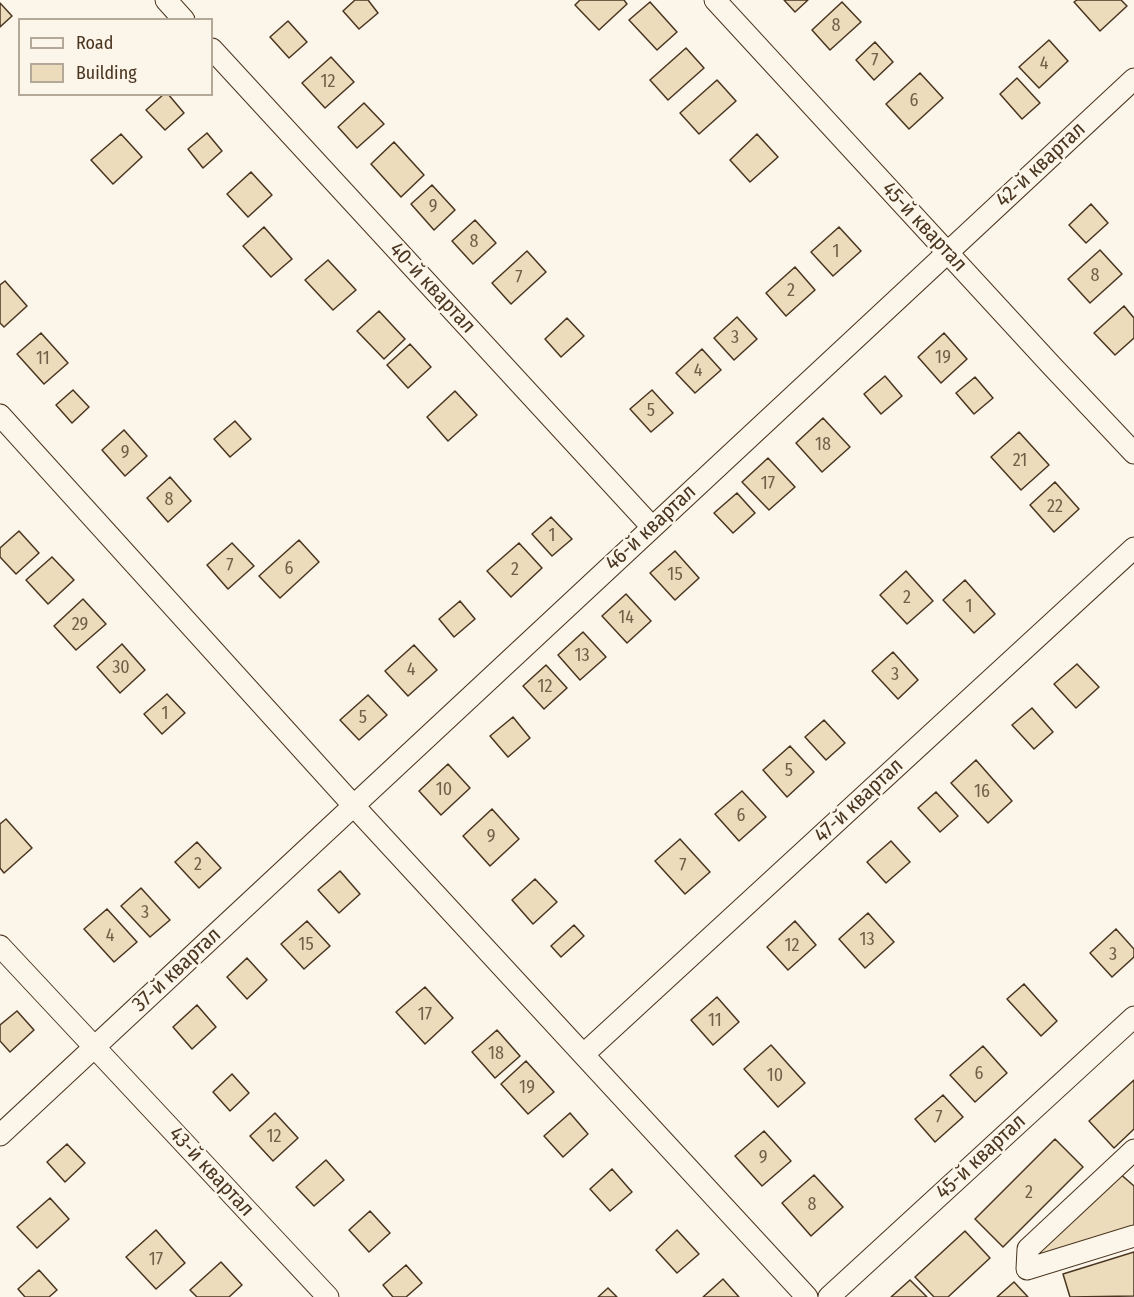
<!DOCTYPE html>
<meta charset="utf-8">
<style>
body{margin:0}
#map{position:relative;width:1134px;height:1297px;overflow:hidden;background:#fbf6e9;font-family:"Fira Sans Condensed",sans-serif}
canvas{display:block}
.legend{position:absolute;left:18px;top:18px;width:195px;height:78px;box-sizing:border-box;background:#fbf6e9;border:2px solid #b4a999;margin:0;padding:8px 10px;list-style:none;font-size:18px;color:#4a3520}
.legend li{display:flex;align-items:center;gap:12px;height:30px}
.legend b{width:30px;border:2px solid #b4a999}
</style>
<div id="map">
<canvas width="1134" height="1297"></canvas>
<ul class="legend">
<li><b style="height:8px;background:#fbf6e9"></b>Road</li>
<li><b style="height:16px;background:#ecdcbc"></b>Building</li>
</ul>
</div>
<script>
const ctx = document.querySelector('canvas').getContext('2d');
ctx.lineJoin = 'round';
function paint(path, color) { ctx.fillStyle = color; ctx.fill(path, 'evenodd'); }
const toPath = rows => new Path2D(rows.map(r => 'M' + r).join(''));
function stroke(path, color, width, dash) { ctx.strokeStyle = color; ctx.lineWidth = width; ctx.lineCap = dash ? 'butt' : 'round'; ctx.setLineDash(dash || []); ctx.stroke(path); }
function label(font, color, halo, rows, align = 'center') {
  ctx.font = font + ' "Fira Sans Condensed",sans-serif'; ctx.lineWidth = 4.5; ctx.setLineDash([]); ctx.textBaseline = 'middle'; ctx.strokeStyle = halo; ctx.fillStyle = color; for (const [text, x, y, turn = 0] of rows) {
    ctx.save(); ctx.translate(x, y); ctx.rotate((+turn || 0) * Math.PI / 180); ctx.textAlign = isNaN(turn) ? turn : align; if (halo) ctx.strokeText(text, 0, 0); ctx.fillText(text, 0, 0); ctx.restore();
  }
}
const building = toPath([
 [355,0,368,0,378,13,359,29,343,11,355,0],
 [580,0,624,0,627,4,599,30,575,5,580,0],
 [784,0,808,0,795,12,784,0],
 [1077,0,1121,0,1127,6,1100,31,1074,2,1077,0],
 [650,2,677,32,657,50,629,20,650,2],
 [842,2,861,22,830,50,812,30,842,2],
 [0,3,12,16,0,27,0,3],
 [288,21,307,42,289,58,270,37,288,21],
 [1049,40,1068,61,1039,88,1019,67,1049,40],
 [875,42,893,62,874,80,856,60,875,42],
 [686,48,704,68,668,100,650,80,686,48],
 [331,57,354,82,325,108,302,83,331,57],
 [920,73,943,98,909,129,886,104,920,73],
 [1017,78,1040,103,1022,119,1000,94,1017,78],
 [717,80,736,101,699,134,680,113,717,80],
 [164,94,168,94,184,113,165,130,146,110,164,94],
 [364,103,384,124,357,148,338,127,364,103],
 [207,133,222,151,203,168,188,149,207,133],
 [121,134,142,157,113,184,91,160,121,134],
 [757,134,778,157,750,182,730,160,757,134],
 [394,142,424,175,401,197,371,164,394,142],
 [251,172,272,195,248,217,227,194,251,172],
 [432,185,455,210,434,230,411,204,432,185],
 [1091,204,1108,223,1086,243,1069,225,1091,204],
 [475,220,496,243,473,264,452,241,475,220],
 [264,227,292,259,271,277,243,246,264,227],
 [839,227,861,251,833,276,811,252,839,227],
 [1100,250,1122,274,1090,303,1068,279,1100,250],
 [527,251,546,272,511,304,492,283,527,251],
 [328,260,356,290,333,310,305,280,328,260],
 [795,267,815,290,786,316,766,293,795,267],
 [5,281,27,306,4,327,0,323,0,285,5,281],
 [1124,306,1134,318,1134,338,1115,355,1094,333,1124,306],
 [379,311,405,339,384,359,357,331,379,311],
 [737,317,757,339,734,360,714,338,737,317],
 [567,318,584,336,561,357,545,339,567,318],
 [41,333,68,363,44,384,17,354,41,333],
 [944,333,967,359,941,383,918,357,944,333],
 [410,344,431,367,408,388,387,365,410,344],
 [702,349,721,370,695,393,676,373,702,349],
 [885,376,902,396,881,414,864,394,885,376],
 [975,377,993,398,974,414,956,393,975,377],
 [73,390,89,407,72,423,56,405,73,390],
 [652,390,673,413,651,432,630,409,652,390],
 [455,391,477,415,448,441,427,417,455,391],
 [823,418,850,447,822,472,796,443,823,418],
 [235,421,251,439,230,457,214,439,235,421],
 [124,430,147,456,125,476,102,450,124,430],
 [1019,432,1049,465,1021,490,991,457,1019,432],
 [768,458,795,487,769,510,742,482,768,458],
 [170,477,191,501,168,522,147,498,170,477],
 [1055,482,1079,509,1054,532,1030,505,1055,482],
 [737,493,755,513,733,533,714,513,737,493],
 [551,517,572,539,552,556,532,534,551,517],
 [19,531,39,553,16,574,0,557,0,548,19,531],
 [299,540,319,562,280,598,259,576,299,540],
 [232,543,254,566,228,589,207,565,232,543],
 [519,543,542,568,511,597,487,571,519,543],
 [675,551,699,578,675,600,650,573,675,551],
 [52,557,74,580,48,604,26,580,52,557],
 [906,571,933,601,907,624,880,595,906,571],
 [965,580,995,614,974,633,943,600,965,580],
 [626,594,651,621,627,643,602,616,626,594],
 [83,599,106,624,76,650,54,626,83,599],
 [460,601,475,619,454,637,439,619,460,601],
 [583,632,606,657,580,680,558,655,583,632],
 [122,644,145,670,120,693,97,667,122,644],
 [414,645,437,670,408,696,385,671,414,645],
 [893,652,918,680,898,699,872,671,893,652],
 [1077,664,1099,687,1076,708,1054,684,1077,664],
 [546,665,567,688,544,709,523,686,546,665],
 [167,694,185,713,162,734,144,714,167,694],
 [368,695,387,715,359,740,340,720,368,695],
 [1032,708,1053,732,1034,749,1012,725,1032,708],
 [513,717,530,738,508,757,490,736,513,717],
 [824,720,845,743,826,760,805,737,824,720],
 [790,746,814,772,787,797,763,770,790,746],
 [976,760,1012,801,988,823,951,783,976,760],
 [448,764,470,788,441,815,419,791,448,764],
 [742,791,766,817,739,841,715,814,742,791],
 [936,792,958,816,940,832,918,808,936,792],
 [492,809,519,839,490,866,463,836,492,809],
 [6,819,32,848,4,873,0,868,0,824,6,819],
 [680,839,710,872,685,894,655,861,680,839],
 [891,841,910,862,886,883,867,862,891,841],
 [197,842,221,868,199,888,175,862,197,842],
 [340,871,360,894,339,913,318,890,340,871],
 [535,879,557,902,533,924,512,900,535,879],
 [141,888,170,920,150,937,121,906,141,888],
 [107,909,137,942,114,962,84,929,107,909],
 [868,913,894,942,865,968,839,939,868,913],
 [307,921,330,946,304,969,281,944,307,921],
 [795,921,816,945,788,970,767,947,795,921],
 [574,925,584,936,561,957,551,946,574,925],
 [1116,929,1134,949,1134,957,1112,977,1090,953,1116,929],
 [247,958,267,980,247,999,227,977,247,958],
 [1024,984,1057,1021,1041,1036,1007,999,1024,984],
 [425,987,453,1018,425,1044,396,1012,425,987],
 [717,997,739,1022,713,1045,691,1020,717,997],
 [197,1005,216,1027,192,1049,173,1027,197,1005],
 [17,1011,34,1030,10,1052,0,1041,0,1025,17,1011],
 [497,1030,520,1056,495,1078,472,1052,497,1030],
 [771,1045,805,1083,778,1107,744,1069,771,1045],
 [983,1046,1007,1073,975,1102,950,1075,983,1046],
 [526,1061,554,1092,528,1114,501,1084,526,1061],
 [232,1074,249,1093,230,1111,213,1092,232,1074],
 [1134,1080,1134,1129,1114,1148,1089,1121,1134,1080],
 [943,1095,963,1117,935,1142,915,1119,943,1095],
 [275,1113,298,1138,273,1161,250,1136,275,1113],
 [570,1113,588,1134,563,1157,544,1136,570,1113],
 [764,1131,791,1161,762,1186,735,1156,764,1131],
 [1055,1139,1083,1167,1003,1247,975,1219,1055,1139],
 [67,1144,85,1163,65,1182,47,1162,67,1144],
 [326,1160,344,1180,314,1206,296,1187,326,1160],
 [612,1169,632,1192,610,1211,590,1189,612,1169],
 [1118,1172,1134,1186,1134,1231,1033,1262,1035,1250,1118,1172],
 [814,1175,843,1207,811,1236,782,1203,814,1175],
 [50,1198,69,1219,37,1248,17,1227,50,1198],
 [370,1211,390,1233,369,1252,349,1230,370,1211],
 [156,1230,185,1263,156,1289,126,1257,156,1230],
 [677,1230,699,1254,677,1273,656,1250,677,1230],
 [965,1231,990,1258,948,1297,934,1297,915,1277,965,1231],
 [1134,1252,1134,1296,1070,1297,1063,1274,1134,1252],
 [221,1262,242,1285,229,1297,197,1297,190,1290,221,1262],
 [406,1265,422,1283,406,1297,393,1297,383,1285,406,1265],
 [39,1270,57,1290,49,1297,25,1297,18,1289,39,1270],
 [723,1279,739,1297,703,1297,723,1279],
 [910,1280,927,1297,891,1297,910,1280],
 [1014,1282,1028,1297,997,1297,1014,1282],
 [608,1288,617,1297,598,1297,608,1288]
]);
paint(building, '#ecdcbc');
stroke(building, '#4a3520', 1.5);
const minor = toPath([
 [166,0,184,20],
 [715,0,1051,365,1134,453],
 [212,49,652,527],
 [0,415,353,805,807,1297],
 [0,946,328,1297],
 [584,1054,1134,548],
 [0,1135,1134,79],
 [1134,1150,1028,1249,1027,1269,1134,1236],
 [829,1297,1134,1017]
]);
stroke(minor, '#4a3520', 23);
stroke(minor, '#fbf6e9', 21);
label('18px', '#725f47', null, [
 ["8",836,26],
 ["7",875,61],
 ["4",1044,64],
 ["12",328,82],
 ["6",914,101],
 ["9",433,207],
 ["8",474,242],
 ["1",836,252],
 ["8",1095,276],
 ["7",519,278],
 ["2",791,291],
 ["3",735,338],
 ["19",943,358],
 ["11",43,359],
 ["4",698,371],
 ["5",651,411],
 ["18",823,445],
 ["9",125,453],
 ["21",1020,461],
 ["17",768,484],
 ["8",169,500],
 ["22",1055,507],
 ["1",552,536],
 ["7",230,566],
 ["6",289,569],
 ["2",515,570],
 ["15",675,575],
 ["2",907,598],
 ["1",969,607],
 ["14",626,618],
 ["29",80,625],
 ["13",582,656],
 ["30",121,668],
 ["4",411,670],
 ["3",895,675],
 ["12",545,687],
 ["1",165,714],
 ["5",363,718],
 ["5",789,771],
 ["10",444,790],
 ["16",982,792],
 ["6",741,816],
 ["9",491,837],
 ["2",198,865],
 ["7",683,866],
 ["3",145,913],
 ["4",110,936],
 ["13",867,940],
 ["15",306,945],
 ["12",792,946],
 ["3",1113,955],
 ["17",425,1015],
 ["11",715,1021],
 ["18",496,1054],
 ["6",979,1074],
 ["10",775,1076],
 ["19",527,1088],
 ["7",939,1118],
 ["12",274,1137],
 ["9",763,1158],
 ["2",1029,1193],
 ["8",812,1205],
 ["17",156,1260]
]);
label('21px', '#4a3520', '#fbf6e9', [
 ["42-й квартал",1041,165,-43],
 ["45-й квартал",924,227,47],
 ["40-й квартал",432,288,47],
 ["46-й квартал",651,528,-43],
 ["47-й квартал",859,801,-43],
 ["37-й квартал",177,970,-43],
 ["45-й квартал",981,1157,-43],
 ["43-й квартал",211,1172,47]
]);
</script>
